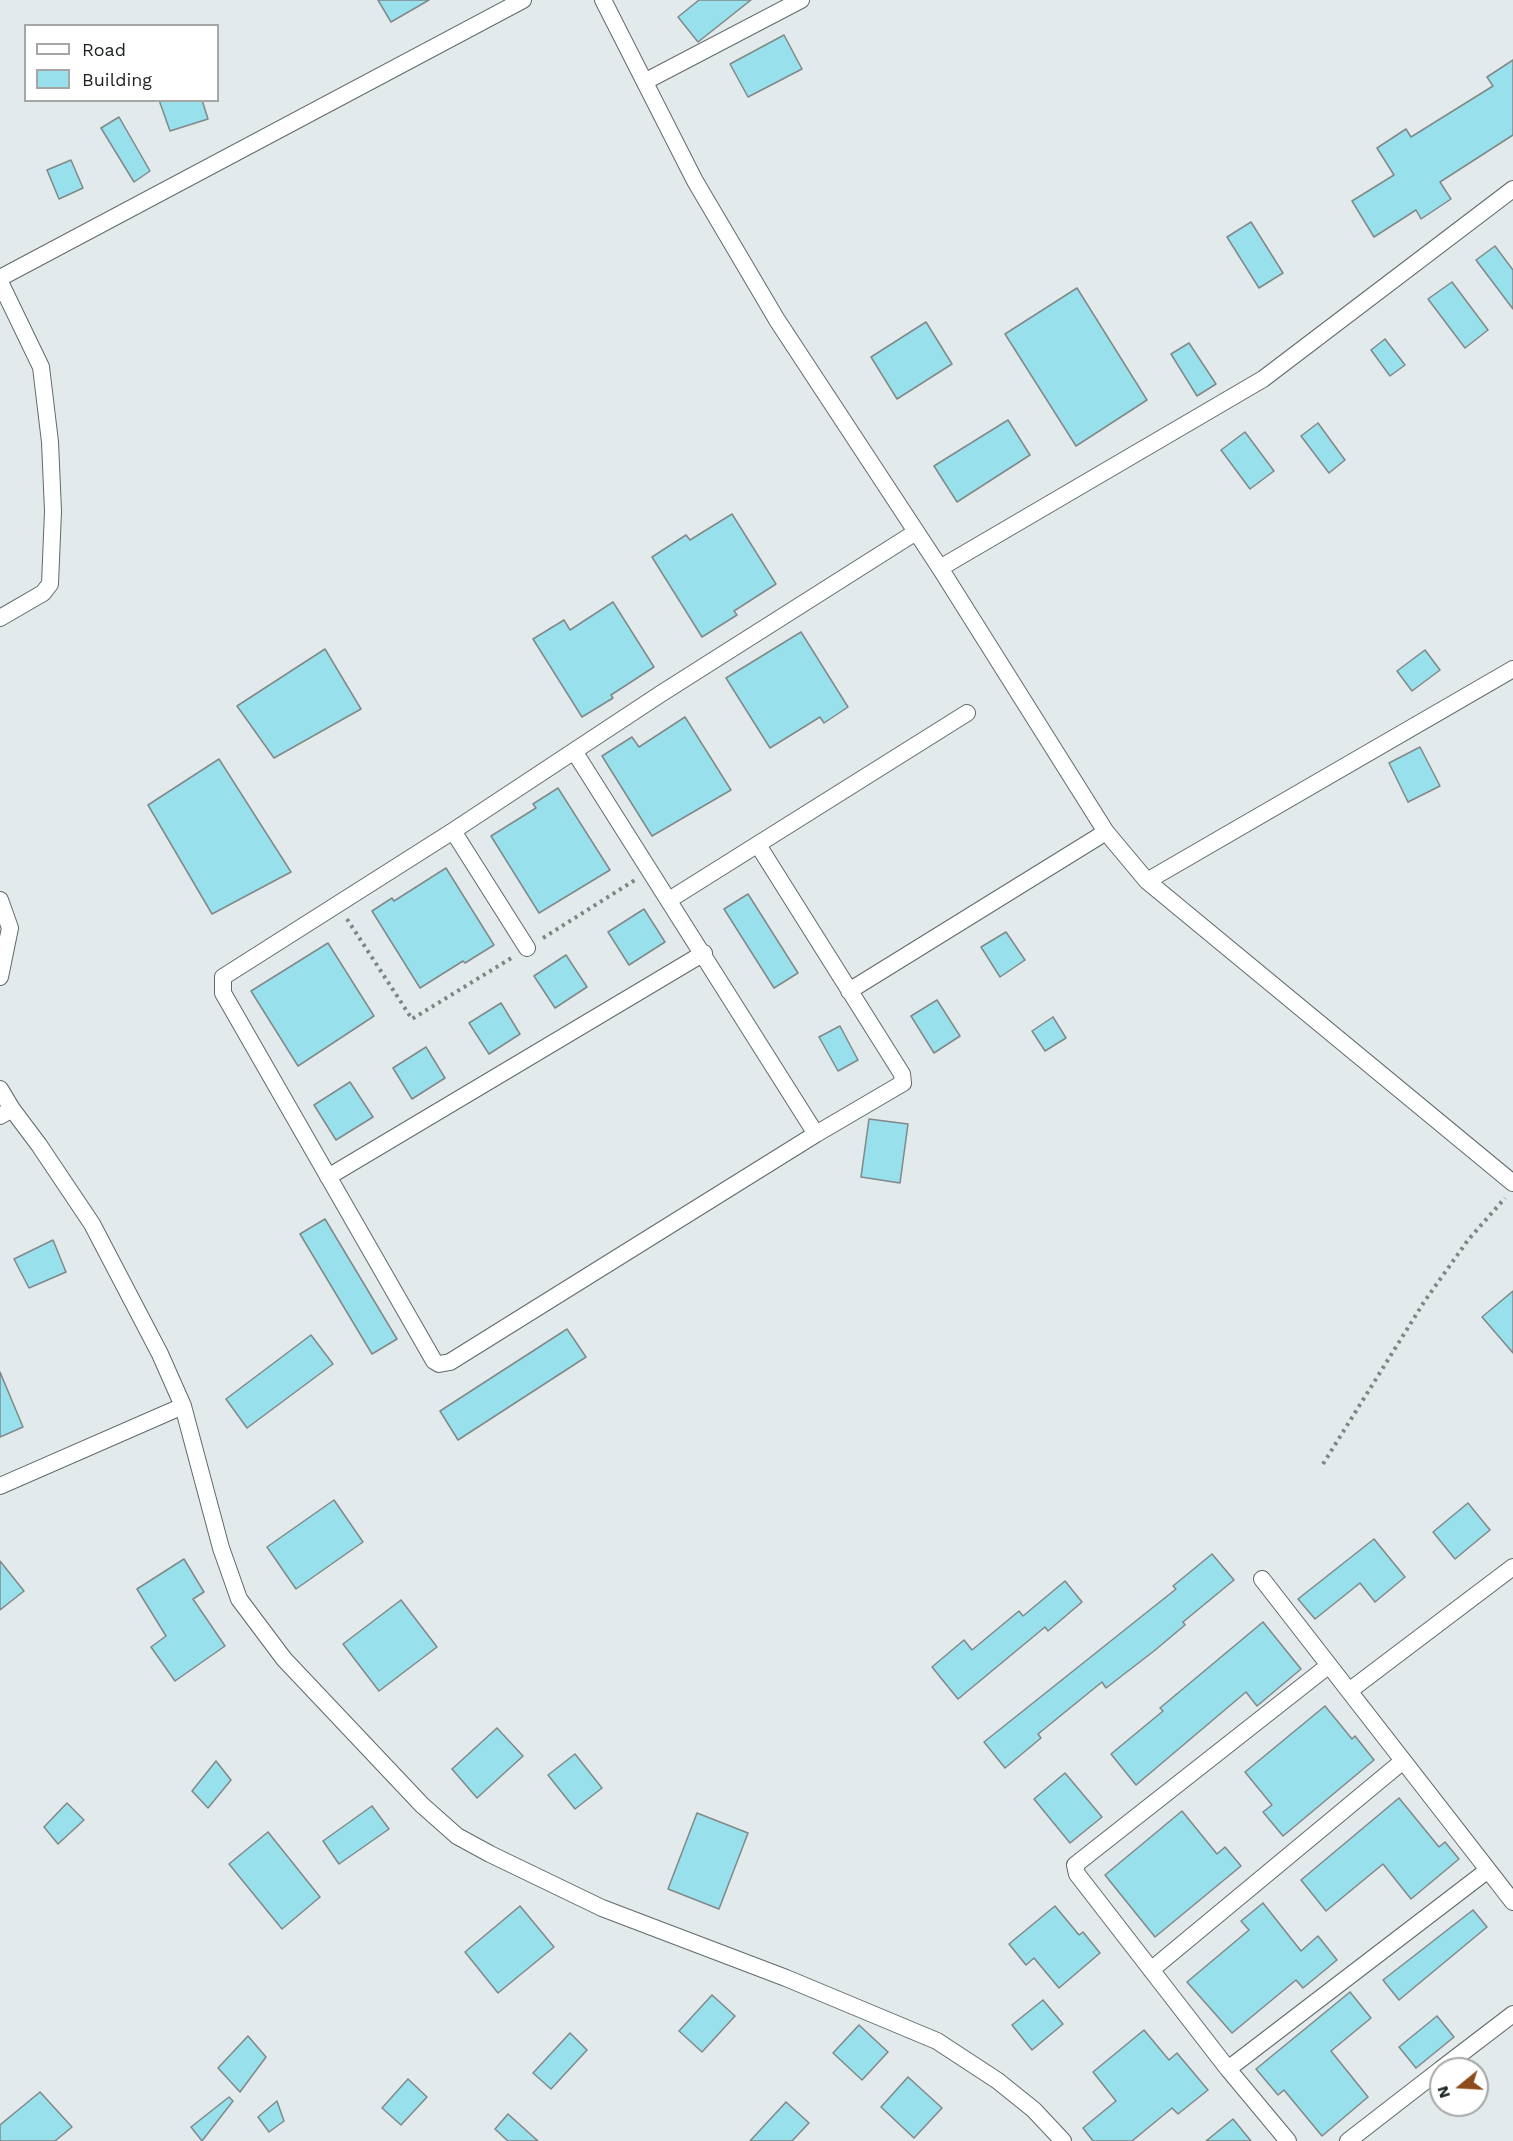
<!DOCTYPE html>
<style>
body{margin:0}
#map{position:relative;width:1513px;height:2141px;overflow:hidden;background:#e2eaeb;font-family:"Work Sans",sans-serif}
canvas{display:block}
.legend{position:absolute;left:24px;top:24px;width:195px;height:78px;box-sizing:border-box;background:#fff;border:2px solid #a5a6a6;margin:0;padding:8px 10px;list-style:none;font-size:18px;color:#1d2020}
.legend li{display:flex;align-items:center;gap:12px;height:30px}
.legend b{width:30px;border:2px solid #a5a6a6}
.north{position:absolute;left:1429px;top:2057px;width:60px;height:60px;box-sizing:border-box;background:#fff;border:2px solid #a5a6a6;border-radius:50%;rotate:252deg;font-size:16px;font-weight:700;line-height:24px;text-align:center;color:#1d2020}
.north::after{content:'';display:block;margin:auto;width:21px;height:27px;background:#8e4b1b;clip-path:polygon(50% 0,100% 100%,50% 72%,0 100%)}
</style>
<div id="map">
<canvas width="1513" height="2141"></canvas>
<ul class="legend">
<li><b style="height:8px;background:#fff"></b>Road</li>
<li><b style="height:16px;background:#98e1ec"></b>Building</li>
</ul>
<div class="north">N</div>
</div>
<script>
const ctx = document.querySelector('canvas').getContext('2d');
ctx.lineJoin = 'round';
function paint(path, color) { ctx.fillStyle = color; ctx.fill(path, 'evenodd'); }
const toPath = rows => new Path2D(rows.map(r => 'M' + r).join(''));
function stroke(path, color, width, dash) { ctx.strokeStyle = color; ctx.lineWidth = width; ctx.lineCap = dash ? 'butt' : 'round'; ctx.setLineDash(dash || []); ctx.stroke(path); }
const building = toPath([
 [378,0,429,0,391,22,378,0],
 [699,0,751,0,698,42,678,17,699,0],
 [784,35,802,69,748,97,730,64,784,35],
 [1513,60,1513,135,1440,182,1451,199,1421,219,1416,210,1374,237,1352,201,1394,175,1377,148,1406,129,1411,137,1493,86,1487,77,1513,60],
 [159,100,202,100,208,119,170,131,159,100],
 [119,117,150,171,134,182,101,128,119,117],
 [71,160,83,188,59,199,47,170,71,160],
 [1251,222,1283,273,1259,288,1227,237,1251,222],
 [1495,246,1513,270,1513,309,1476,260,1495,246],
 [1452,282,1488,330,1465,348,1428,299,1452,282],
 [1077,288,1147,400,1076,446,1005,334,1077,288],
 [926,322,952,364,897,399,871,357,926,322],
 [1385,339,1405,365,1390,376,1371,350,1385,339],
 [1189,343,1216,384,1197,396,1171,354,1189,343],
 [1008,420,1030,455,957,502,934,466,1008,420],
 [1318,423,1345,460,1329,473,1301,436,1318,423],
 [1245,432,1274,471,1250,489,1221,450,1245,432],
 [732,514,776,584,734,611,737,615,702,637,652,557,686,535,690,540,732,514],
 [613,602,654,667,611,695,613,698,582,717,533,639,564,620,570,630,613,602],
 [801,632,848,707,824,723,820,717,770,748,726,678,801,632],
 [325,649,361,709,274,758,237,706,325,649],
 [1425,650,1440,670,1412,691,1397,671,1425,650],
 [685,717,731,790,652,836,602,756,632,737,639,747,685,717],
 [1420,747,1440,786,1408,802,1389,763,1420,747],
 [219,759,291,872,212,914,148,805,219,759],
 [558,788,610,870,539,913,491,836,536,808,533,804,558,788],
 [446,868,494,945,465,963,463,961,420,988,372,911,392,898,394,901,446,868],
 [748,894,798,973,774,988,724,909,748,894],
 [644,909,665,942,629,965,608,932,644,909],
 [1006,932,1025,960,1000,977,981,947,1006,932],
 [328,943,374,1016,298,1066,251,991,328,943],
 [566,955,587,987,555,1008,534,976,566,955],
 [937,1000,960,1036,934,1053,911,1016,937,1000],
 [501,1003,520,1034,489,1054,469,1023,501,1003],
 [1053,1017,1066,1038,1045,1051,1032,1031,1053,1017],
 [840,1026,858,1060,838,1071,819,1037,840,1026],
 [426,1047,445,1078,412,1099,393,1068,426,1047],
 [350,1082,373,1117,336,1140,314,1105,350,1082],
 [869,1119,908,1124,900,1183,861,1177,869,1119],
 [325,1219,397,1339,372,1354,300,1234,325,1219],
 [53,1240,66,1272,29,1288,14,1259,53,1240],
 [1513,1291,1513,1353,1482,1317,1513,1291],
 [567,1329,586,1357,458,1440,440,1411,567,1329],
 [311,1335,333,1364,247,1428,226,1399,311,1335],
 [0,1372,23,1427,0,1437,0,1372],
 [334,1500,363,1542,296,1589,267,1547,334,1500],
 [1468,1503,1490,1530,1455,1559,1433,1532,1468,1503],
 [1374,1539,1405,1577,1375,1602,1360,1583,1315,1619,1298,1599,1374,1539],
 [1212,1554,1234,1580,1183,1622,1185,1625,1154,1651,1106,1688,1102,1682,1038,1734,1041,1738,1005,1768,984,1742,1176,1589,1173,1586,1212,1554],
 [184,1559,204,1592,193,1599,225,1646,175,1681,151,1647,166,1636,137,1589,184,1559],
 [0,1561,24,1591,0,1610,0,1561],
 [1065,1581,1082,1602,1048,1631,1045,1627,958,1699,932,1667,964,1640,972,1650,1019,1611,1023,1616,1065,1581],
 [401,1600,437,1647,379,1691,343,1644,401,1600],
 [1263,1622,1301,1669,1257,1706,1246,1692,1136,1785,1111,1754,1163,1711,1160,1708,1263,1622],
 [1325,1706,1352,1739,1355,1736,1374,1760,1283,1836,1263,1812,1272,1805,1245,1772,1325,1706],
 [497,1728,523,1756,477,1798,452,1769,497,1728],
 [575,1754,602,1788,575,1809,548,1775,575,1754],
 [216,1761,231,1780,208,1808,192,1791,216,1761],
 [1065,1773,1102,1817,1070,1843,1034,1799,1065,1773],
 [1399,1798,1439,1847,1445,1842,1459,1859,1411,1899,1383,1864,1326,1911,1301,1880,1399,1798],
 [67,1803,84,1820,58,1844,44,1827,67,1803],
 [372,1806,389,1829,339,1864,323,1841,372,1806],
 [1182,1811,1217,1854,1225,1847,1241,1866,1155,1937,1105,1875,1182,1811],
 [697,1813,748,1833,719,1909,668,1889,697,1813],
 [268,1832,320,1897,282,1929,229,1864,268,1832],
 [1263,1903,1301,1951,1318,1936,1337,1960,1303,1988,1296,1980,1232,2033,1187,1982,1249,1930,1241,1921,1263,1903],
 [520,1906,554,1947,498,1993,465,1952,520,1906],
 [1055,1906,1079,1935,1083,1932,1100,1953,1059,1988,1034,1958,1026,1965,1009,1944,1055,1906],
 [1473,1910,1487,1927,1399,2000,1383,1980,1473,1910],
 [1350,1992,1371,2018,1331,2051,1368,2097,1322,2136,1284,2090,1278,2095,1256,2069,1350,1992],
 [712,1995,735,2016,702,2052,679,2031,712,1995],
 [1043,2000,1063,2024,1032,2050,1012,2025,1043,2000],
 [1437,2016,1454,2037,1416,2068,1399,2047,1437,2016],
 [859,2025,888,2052,862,2080,833,2053,859,2025],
 [1144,2030,1169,2060,1177,2053,1208,2090,1178,2114,1172,2108,1132,2141,1093,2141,1083,2128,1116,2101,1093,2072,1144,2030],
 [570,2033,587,2050,551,2089,533,2073,570,2033],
 [248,2036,266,2057,240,2092,218,2068,248,2036],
 [908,2077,942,2108,914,2138,881,2107,908,2077],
 [408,2079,427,2097,401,2125,382,2108,408,2079],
 [40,2092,72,2127,55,2141,0,2141,0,2125,40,2092],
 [229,2097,233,2101,202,2141,191,2127,229,2097],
 [277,2101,284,2121,269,2132,258,2117,277,2101],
 [786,2102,809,2123,792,2141,750,2141,786,2102],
 [508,2114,538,2141,508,2141,495,2129,508,2114],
 [1233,2119,1251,2141,1206,2141,1233,2119]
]);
paint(building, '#98e1ec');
stroke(building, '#81888a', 1.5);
const street = toPath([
 [603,0,695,181,777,320,940,568,1106,832,1147,881,1513,1183],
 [646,81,801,0],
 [0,278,523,0],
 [0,282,41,367,50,442,53,511,50,584,43,593,0,618],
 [940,568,1263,379,1513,189],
 [574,751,816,1134],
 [453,831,527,948],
 [758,845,902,1074,903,1083,816,1134,450,1362,439,1364,434,1361,223,993,223,977,453,831,662,693,916,532],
 [1147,881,1513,669],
 [0,900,10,928,0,977],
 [669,900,967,713],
 [849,991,1106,832],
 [0,1089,12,1109],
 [0,1116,12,1109,39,1145,92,1224,160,1354,183,1406,221,1548,239,1599,284,1659,422,1805,457,1836,490,1854,602,1908,786,1978,937,2041,998,2081,1034,2110,1063,2141],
 [328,1177,704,953],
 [0,1486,183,1406],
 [1262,1579,1513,1902],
 [1349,1691,1513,1567],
 [1151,1970,1403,1761],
 [1228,2069,1488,1870],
 [1441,2069,1513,2014],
 [1288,2141,1228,2069,1077,1874,1075,1865,1328,1666],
 [1348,2141,1441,2069]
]);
stroke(street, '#62696a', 18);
stroke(toPath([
 [347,919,412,1019,513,957],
 [543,938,635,880],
 [1323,1464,1424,1302,1468,1240,1505,1198]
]), '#7f8585', 4, [3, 4.5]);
stroke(street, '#fff', 16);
</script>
